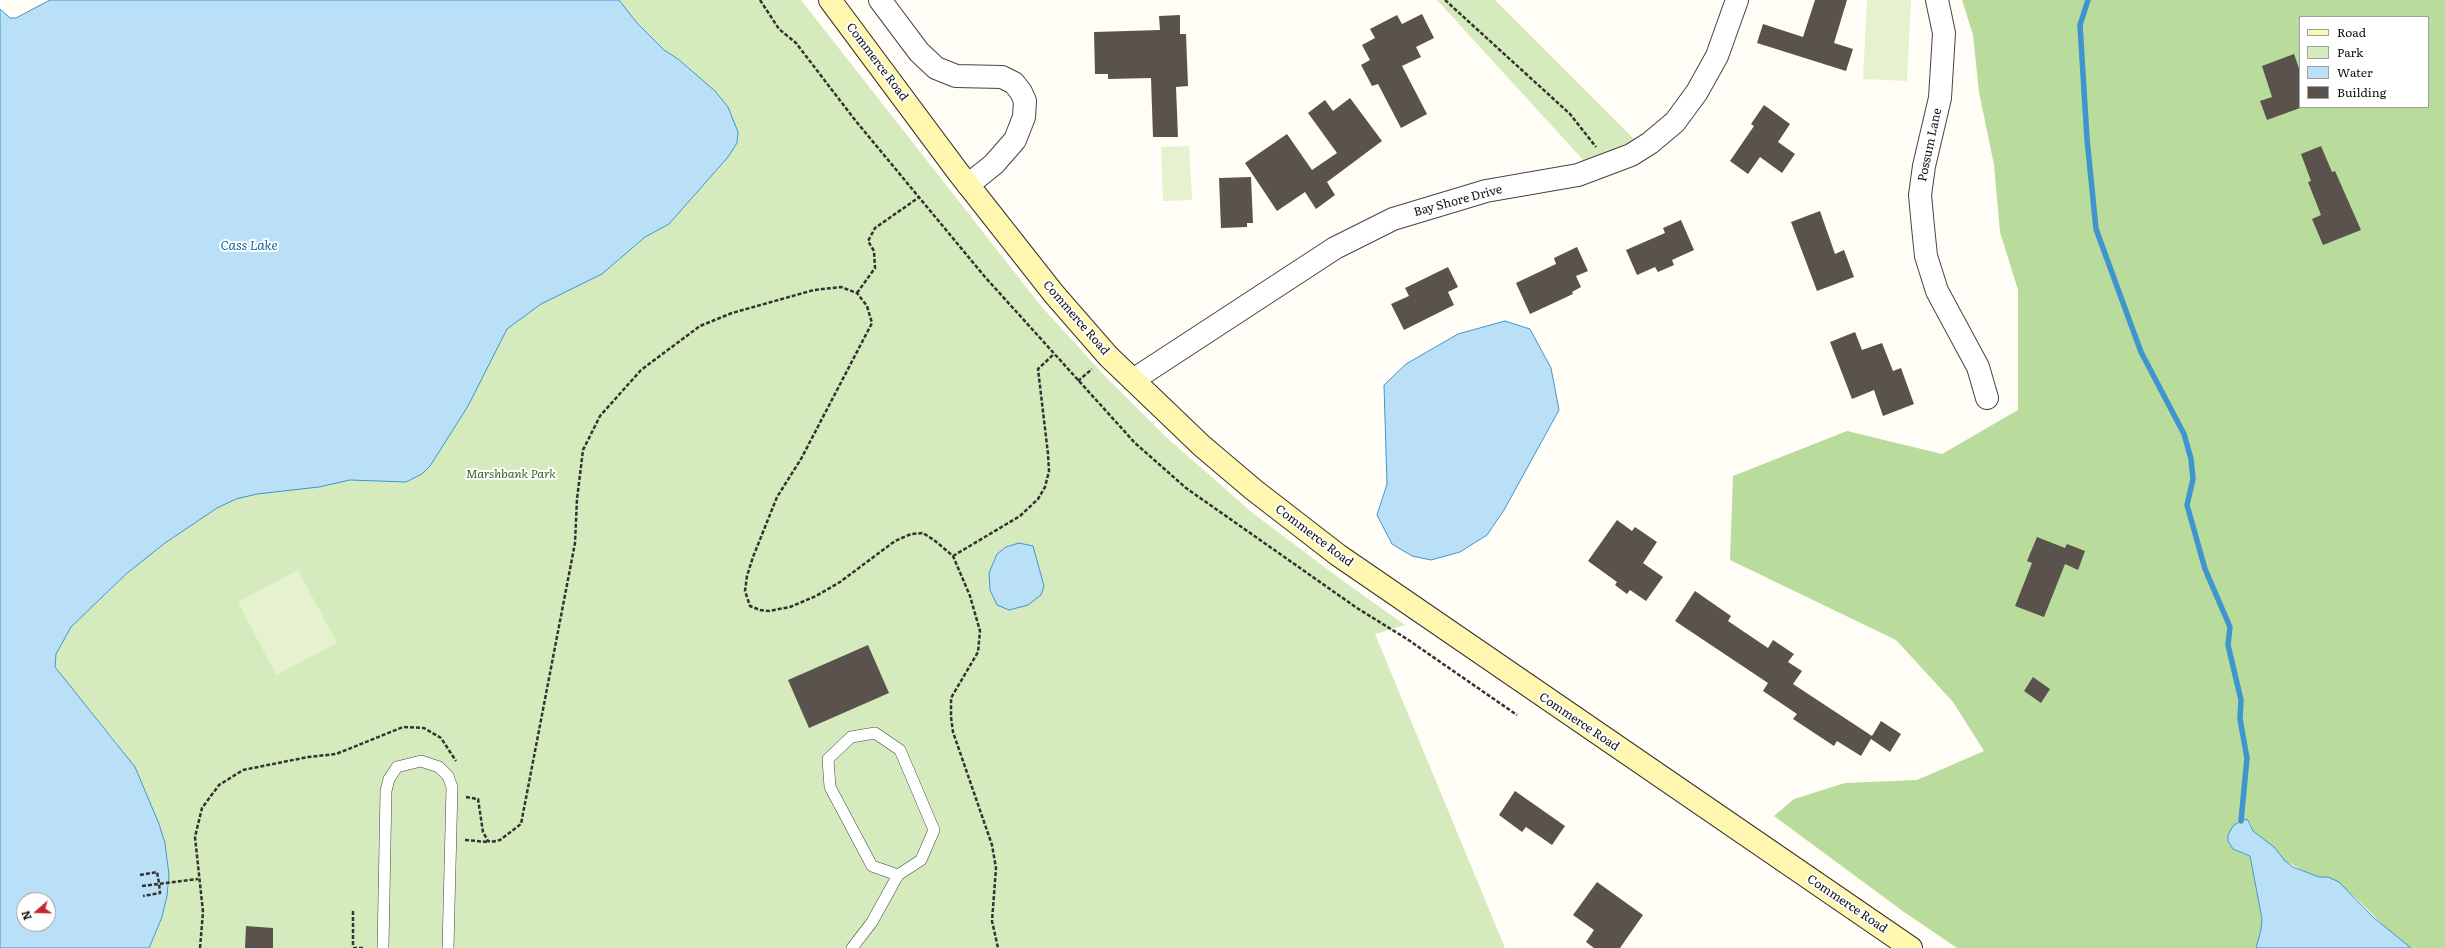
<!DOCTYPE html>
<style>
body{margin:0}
#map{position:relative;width:2445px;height:948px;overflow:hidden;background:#fffdf5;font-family:Literata,serif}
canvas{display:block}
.legend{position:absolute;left:2299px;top:16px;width:130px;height:92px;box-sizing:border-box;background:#fff;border:1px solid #a0a0a0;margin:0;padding:5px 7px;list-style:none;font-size:12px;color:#111}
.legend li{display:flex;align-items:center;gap:8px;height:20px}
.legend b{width:20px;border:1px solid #a0a0a0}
.north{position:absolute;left:16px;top:892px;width:40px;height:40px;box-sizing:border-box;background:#fff;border:1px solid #a0a0a0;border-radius:50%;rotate:250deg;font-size:11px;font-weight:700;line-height:16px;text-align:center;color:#111}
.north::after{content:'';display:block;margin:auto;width:14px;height:18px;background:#c4262e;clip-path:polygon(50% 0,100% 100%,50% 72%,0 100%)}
</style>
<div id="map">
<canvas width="2445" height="948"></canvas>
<ul class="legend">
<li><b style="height:5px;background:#fff6b0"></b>Road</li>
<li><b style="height:11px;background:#d5ebbd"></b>Park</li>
<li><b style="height:11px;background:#b9e0f7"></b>Water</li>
<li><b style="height:11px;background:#5a524d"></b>Building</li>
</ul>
<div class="north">N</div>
</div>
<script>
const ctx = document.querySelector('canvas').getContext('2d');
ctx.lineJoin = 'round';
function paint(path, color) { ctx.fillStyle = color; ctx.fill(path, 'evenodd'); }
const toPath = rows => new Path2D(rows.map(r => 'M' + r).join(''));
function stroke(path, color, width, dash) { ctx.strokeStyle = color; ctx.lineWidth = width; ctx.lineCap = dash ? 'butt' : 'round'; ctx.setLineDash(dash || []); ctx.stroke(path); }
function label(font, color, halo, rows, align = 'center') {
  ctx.font = font + ' Literata,serif'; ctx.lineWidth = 4; ctx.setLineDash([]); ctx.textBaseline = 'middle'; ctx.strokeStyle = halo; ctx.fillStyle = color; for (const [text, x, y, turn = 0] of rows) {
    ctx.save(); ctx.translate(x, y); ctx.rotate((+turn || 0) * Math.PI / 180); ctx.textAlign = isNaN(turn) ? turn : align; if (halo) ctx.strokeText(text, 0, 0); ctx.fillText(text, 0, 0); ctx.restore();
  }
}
paint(toPath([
 [50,0,801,0,1041,306,1103,374,1166,437,1254,514,1339,578,1405,625,1375,634,1505,948,149,948,162,917,169,886,167,854,159,824,116,742,58,673,54,661,56,654,0,9,11,18,16,18],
 [1437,0,1495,0,1635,140,1585,162]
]), '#d5ebbd');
paint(toPath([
 [1962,0,2445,0,2445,948,2411,948,2394,936,2356,898,2328,877,2319,877,2308,873,2285,861,2274,847,2253,831,2250,822,2243,819,2237,822,2241,853,2250,856,2251,861,2262,919,2261,930,2256,948,1957,948,1904,912,1774,816,1794,799,1845,783,1917,780,1984,751,1953,702,1896,640,1730,560,1733,476,1847,431,1942,454,2018,410,2018,290,2000,232,1994,165,1979,92,1973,35],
 [2300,17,2428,17,2428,107,2300,107]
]), '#b9dc9c');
paint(toPath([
 [1867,0,1911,0,1907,81,1863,79],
 [1189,146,1192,200,1163,201,1161,147],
 [298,570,337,643,276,675,238,602]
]), '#e6f2cf');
const water = toPath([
 [50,0,619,0,637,23,664,50,678,59,715,91,728,107,738,132,737,143,728,157,669,224,645,237,602,274,541,304,507,329,468,406,430,466,422,474,406,482,350,480,319,487,257,494,236,499,217,508,165,543,126,574,71,627,56,654,55,667,135,767,159,824,165,843,169,875,167,896,162,917,149,948,0,948,0,9,10,18,16,18,50,0],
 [24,900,48,900,48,924,24,924,24,900],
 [1505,321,1530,329,1551,368,1559,410,1504,510,1487,535,1460,552,1431,560,1412,556,1392,544,1377,515,1387,484,1384,385,1406,364,1458,334,1505,321],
 [1019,543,1033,546,1044,586,1041,595,1028,605,1009,610,997,605,990,590,989,573,997,554,1006,547,1019,543],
 [2243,819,2248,820,2253,831,2274,847,2285,861,2293,867,2319,877,2328,877,2339,882,2373,917,2411,948,2256,948,2261,930,2262,919,2251,861,2250,856,2233,849,2228,841,2228,835,2233,826,2243,819]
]);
paint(water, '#b9e0f7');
stroke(water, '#3f96cf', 1);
stroke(toPath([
 [2088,0,2080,25,2087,139,2096,229,2141,352,2184,434,2191,459,2193,479,2187,505,2205,569,2230,627,2228,645,2241,700,2240,719,2247,758,2241,821]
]), '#3f96cf', 5.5);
paint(toPath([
 [1815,0,1847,0,1834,43,1853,49,1846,71,1757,43,1763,24,1803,37],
 [1422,14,1434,38,1416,47,1421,57,1402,66,1427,114,1401,128,1378,84,1372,86,1361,65,1370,60,1362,45,1375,38,1370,29,1397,15,1402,24],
 [1180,15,1180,34,1186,34,1188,86,1176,87,1178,137,1153,137,1151,78,1108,79,1108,74,1095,74,1094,32,1160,30,1159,16],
 [2294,54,2300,71,2300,108,2267,120,2260,101,2272,97,2262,66],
 [1350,98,1382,141,1327,182,1335,195,1316,209,1305,192,1277,211,1245,163,1287,134,1312,170,1337,153,1308,113,1325,100,1333,111],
 [1764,105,1790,124,1778,142,1795,154,1782,173,1760,157,1748,174,1730,161,1754,126,1751,124],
 [2321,146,2332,172,2335,171,2361,230,2323,245,2312,219,2321,215,2308,182,2311,181,2301,154],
 [1251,177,1253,223,1247,223,1247,227,1221,228,1219,178],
 [1820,211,1835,254,1844,250,1854,277,1817,291,1791,222],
 [1681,220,1694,250,1672,260,1674,265,1658,272,1655,267,1637,275,1626,250,1665,233,1663,228],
 [1577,247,1588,271,1576,276,1581,287,1572,292,1573,294,1530,314,1516,283,1556,264,1554,258],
 [1448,267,1458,287,1448,292,1454,305,1404,330,1391,304,1409,296,1405,288],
 [1855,332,1862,350,1882,343,1893,371,1901,368,1914,404,1883,416,1874,390,1852,399,1830,342],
 [1617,520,1632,531,1635,527,1657,542,1643,563,1663,577,1646,601,1630,590,1627,594,1615,585,1617,582,1588,561],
 [2037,537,2065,548,2067,544,2085,551,2078,570,2065,564,2044,617,2015,606,2032,563,2027,561],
 [1695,591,1731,616,1728,621,1768,648,1773,640,1794,654,1788,662,1802,671,1793,684,1872,736,1881,721,1901,734,1890,752,1871,739,1861,756,1837,741,1834,746,1793,719,1797,714,1763,691,1768,683,1675,621],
 [868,645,889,693,809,728,788,680],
 [2033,677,2050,689,2041,703,2024,691],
 [1515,791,1565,826,1552,845,1526,827,1522,832,1499,815],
 [1597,882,1643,915,1620,948,1594,948,1586,942,1594,930,1573,915],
 [246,926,273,928,273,948,245,948]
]), '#5a524d');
const lane = toPath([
 [383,948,386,791,389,779,397,767,421,761,439,767,448,776,452,787,448,948],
 [852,948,872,922,898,875,921,860,934,830,900,750,875,733,851,737,828,759,830,787,872,866,898,875]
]);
const street = toPath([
 [880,0,919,52,936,68,956,76,1002,77,1014,83,1021,92,1025,101,1024,117,1015,140,994,164,968,185],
 [1937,0,1944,33,1940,98,1924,166,1920,195,1923,227,1926,256,1937,291,1978,367,1987,398],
 [1133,380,1335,248,1393,219,1486,191,1578,175,1631,155,1650,143,1675,122,1697,92,1717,56,1737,0]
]);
const secondary = toPath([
 [830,0,958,172,1054,294,1108,356,1202,446,1254,490,1338,555,1911,948]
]);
stroke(lane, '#444', 12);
stroke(street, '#444', 24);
stroke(secondary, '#333', 24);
stroke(toPath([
 [760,0,779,29,796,43,855,120,985,277,1135,443,1186,488,1357,608,1407,639,1517,715],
 [1445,0,1570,114,1596,147],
 [857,293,875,268,874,251,868,241,875,228,918,198],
 [1078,381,1092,369],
 [953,556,1020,516,1038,499,1045,487,1049,471,1048,454,1038,369,1054,354],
 [466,797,478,799,483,832,488,841,491,842,500,840,521,824,575,543,577,499,583,450,600,416,641,370,700,326,732,313,814,290,841,287,857,293,867,306,872,323,801,459,777,497,753,557,747,576,745,591,750,606,760,610,769,611,790,607,816,596,840,582,895,541,911,534,923,533,934,540,953,556,970,596,980,631,978,652,951,698,951,717,953,732,992,845,996,868,992,921,998,948],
 [465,840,488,842],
 [140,875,157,872,159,883,160,893,143,896],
 [142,886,198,879],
 [353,911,353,947],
 [200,948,203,912,195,837,202,808,219,785,243,770,308,757,336,754,403,727,424,728,441,738,456,761],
 [353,948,363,948]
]), '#333', 2.5, [4, 2]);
stroke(lane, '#fff', 11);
stroke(street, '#fff', 22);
stroke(secondary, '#fff6b0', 22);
label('12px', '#111', '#fff', [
 ["Commerce Road",877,62,53],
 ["Possum Lane",1930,145,-78],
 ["Bay Shore Drive",1458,201,-15],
 ["Commerce Road",1076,318,49],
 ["Commerce Road",1314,536,37],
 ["Commerce Road",1579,722,34],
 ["Commerce Road",1847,904,34]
]);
label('italic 12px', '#2f6b1f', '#fff', [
 ["Marshbank Park",511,474]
]);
label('italic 13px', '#1768a6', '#fff', [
 ["Cass Lake",249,246]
]);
</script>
